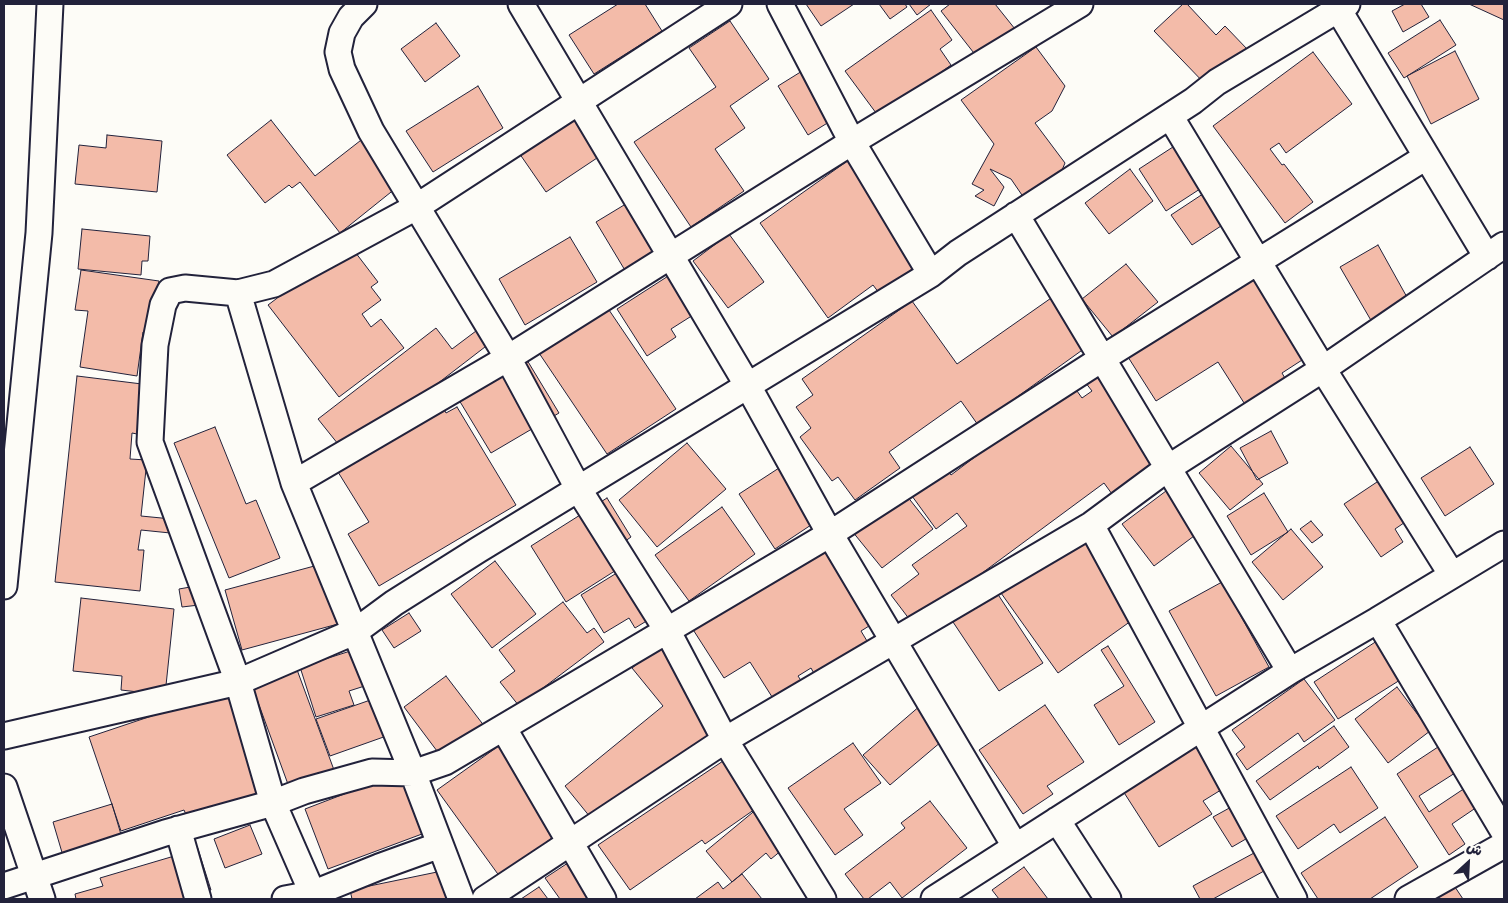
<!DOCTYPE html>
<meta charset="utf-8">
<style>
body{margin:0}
#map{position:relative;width:1508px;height:903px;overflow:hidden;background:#fdfcf7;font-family:Mynerve,"Playpen Sans Arabic",sans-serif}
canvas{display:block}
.frame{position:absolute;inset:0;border:5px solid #22223b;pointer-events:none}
.north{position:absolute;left:1443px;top:838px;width:50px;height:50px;-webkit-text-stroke:4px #fdfcf7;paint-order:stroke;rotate:25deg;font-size:14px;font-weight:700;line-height:20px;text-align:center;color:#22223b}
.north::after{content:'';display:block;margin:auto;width:18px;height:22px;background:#22223b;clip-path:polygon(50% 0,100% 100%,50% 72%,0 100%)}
</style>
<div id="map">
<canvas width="1508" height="903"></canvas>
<div class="frame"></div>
<div class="north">ش</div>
</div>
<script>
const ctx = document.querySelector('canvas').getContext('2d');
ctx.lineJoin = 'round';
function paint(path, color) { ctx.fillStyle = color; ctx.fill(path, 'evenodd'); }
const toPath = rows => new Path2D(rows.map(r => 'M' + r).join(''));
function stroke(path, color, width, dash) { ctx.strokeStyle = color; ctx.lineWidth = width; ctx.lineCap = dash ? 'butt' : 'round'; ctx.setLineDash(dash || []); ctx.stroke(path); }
const building = toPath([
 [618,4,645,4,662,31,594,74,569,35,618,4],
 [806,4,854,4,821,26,806,4],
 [879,4,905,4,907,7,890,19,879,4],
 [909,4,931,4,917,15,909,4],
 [950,4,995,4,1015,29,977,57,941,11,950,4],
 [1183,4,1187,4,1216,35,1225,26,1248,50,1208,87,1154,31,1183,4],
 [1405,4,1421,4,1429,17,1403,32,1392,11,1405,4],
 [1469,4,1504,4,1504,20,1469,4],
 [931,10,952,40,940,49,951,65,879,117,845,71,931,10],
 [1440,20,1456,45,1404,78,1388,53,1440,20],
 [730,21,769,79,730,106,745,128,715,149,744,191,691,227,634,142,716,87,689,48,730,21],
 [436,23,460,56,425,82,401,49,436,23],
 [1036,47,1065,86,1052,111,1035,123,1065,163,1062,170,1024,198,1011,179,990,169,1004,187,994,206,975,196,984,190,972,184,994,144,961,100,1036,47],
 [1455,51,1479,99,1431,124,1407,76,1455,51],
 [1313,52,1352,104,1286,153,1279,143,1270,149,1282,165,1284,164,1313,202,1285,223,1213,126,1313,52],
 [807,68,842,114,808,135,778,86,807,68],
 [478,86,503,128,433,172,406,131,478,86],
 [583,105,612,148,546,192,517,150,583,105],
 [271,120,315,176,374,130,411,176,340,233,300,182,292,188,289,185,265,203,227,155,271,120],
 [1193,134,1220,176,1166,211,1139,169,1193,134],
 [107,135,162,141,157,192,75,184,79,145,106,148,107,135],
 [860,152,933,254,879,293,873,285,828,318,760,223,860,152],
 [1130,169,1153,201,1109,234,1085,203,1130,169],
 [1221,182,1261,242,1241,256,1221,226,1192,245,1171,215,1221,182],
 [639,196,660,232,646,240,654,255,626,272,596,222,639,196],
 [82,229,150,236,148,261,142,261,141,275,78,269,82,229],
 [729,234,764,282,728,308,693,261,729,234],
 [570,237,597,282,525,325,499,279,570,237],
 [349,244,378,282,371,287,381,300,362,314,371,327,381,319,404,348,339,397,268,305,349,244],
 [1378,245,1413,308,1376,329,1340,267,1378,245],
 [1126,264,1158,302,1113,337,1082,299,1126,264],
 [1266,269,1316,351,1282,373,1286,380,1246,406,1218,362,1156,401,1128,357,1266,269],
 [81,270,159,281,152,334,143,332,137,376,80,367,88,311,75,310,81,270],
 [676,271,701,310,671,329,676,337,647,356,617,309,676,271],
 [1064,289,1099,338,978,425,961,401,889,452,900,468,855,500,838,477,832,481,800,437,811,428,796,407,813,395,802,379,912,301,957,364,1064,289],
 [607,307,676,409,607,454,539,353,607,307],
 [496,316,507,330,346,454,318,419,436,328,452,349,496,316],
 [527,360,559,413,491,453,459,400,527,360],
 [1105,367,1169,451,1112,494,1104,483,913,624,891,595,919,574,912,565,967,526,957,513,936,529,912,496,947,469,951,475,1072,384,1082,398,1092,391,1085,382,1105,367],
 [77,376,142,384,137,434,132,433,130,459,147,460,141,516,182,520,180,534,141,530,138,550,144,550,140,591,55,582,77,376],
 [457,407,516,505,379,586,348,534,369,522,338,472,444,409,446,413,457,407],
 [215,427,246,504,256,500,280,558,229,578,174,443,215,427],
 [1271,431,1288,463,1257,480,1240,448,1271,431],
 [687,443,726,489,657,547,619,500,687,443],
 [1231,446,1263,484,1230,510,1199,473,1231,446],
 [1470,447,1494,484,1445,516,1421,478,1470,447],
 [779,468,814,523,775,549,739,494,779,468],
 [1389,474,1417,514,1395,529,1403,542,1381,557,1344,504,1389,474],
 [1170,488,1202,530,1154,566,1122,524,1170,488],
 [903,491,933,529,882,568,852,531,903,491],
 [1264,493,1288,532,1251,555,1227,516,1264,493],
 [607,498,631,537,611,551,621,567,566,602,531,546,607,498],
 [722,507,755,554,689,601,655,555,722,507],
 [1311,521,1323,535,1312,543,1300,529,1311,521],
 [1291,529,1323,567,1283,600,1252,562,1291,529],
 [1081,536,1138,616,1058,673,1001,593,1081,536],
 [835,539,877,621,861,631,870,646,817,679,811,668,798,676,802,682,774,700,750,662,724,678,692,628,835,539],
 [333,561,349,621,242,650,225,590,333,561],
 [495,561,536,614,492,648,451,594,495,561],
 [633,563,663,611,635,628,629,618,604,633,581,595,633,563],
 [1222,582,1269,667,1216,696,1169,611,1222,582],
 [196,586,199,605,182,607,179,589,196,586],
 [997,593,1043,663,999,691,953,622,997,593],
 [81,598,174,609,165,695,121,690,122,676,73,671,81,598],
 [563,602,587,633,594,628,604,642,519,706,500,682,515,671,499,650,563,602],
 [409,613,421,631,394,648,382,630,409,613],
 [1383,637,1408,675,1338,719,1314,682,1383,637],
 [665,642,730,722,599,828,565,786,663,706,632,668,665,642],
 [1108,646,1155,722,1119,745,1094,705,1124,686,1101,650,1108,646],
 [363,647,374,683,349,691,354,705,316,717,300,667,363,647],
 [296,667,334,770,289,787,251,683,296,667],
 [446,676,485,727,443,759,404,707,446,676],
 [1304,679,1335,720,1304,742,1298,733,1247,770,1236,754,1245,747,1232,730,1304,679],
 [238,687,268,792,188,819,184,810,121,831,89,737,238,687],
 [1397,687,1430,731,1388,763,1355,719,1397,687],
 [379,697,392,734,330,756,316,719,379,697],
 [921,705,948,736,890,785,863,755,921,705],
 [1045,705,1084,762,1047,786,1053,794,1023,814,979,750,1045,705],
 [1334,726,1349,747,1319,769,1318,766,1270,800,1256,781,1334,726],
 [507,740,569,825,500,877,437,790,507,740],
 [1202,742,1229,785,1203,801,1212,814,1159,847,1123,791,1202,742],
 [853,743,881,783,844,809,863,835,835,855,788,788,853,743],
 [1438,747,1455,773,1419,796,1429,812,1468,786,1480,805,1452,824,1465,844,1449,855,1397,774,1438,747],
 [735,753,768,800,705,844,702,840,630,890,598,845,735,753],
 [1351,767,1378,808,1340,833,1334,824,1298,849,1276,816,1351,767],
 [399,773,422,834,328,869,305,809,399,773],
 [930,801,967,848,902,898,890,882,868,899,864,899,845,874,905,828,901,823,930,801],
 [764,803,794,840,771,859,766,853,732,882,706,851,764,803],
 [112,804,125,848,66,866,53,822,112,804],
 [1233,806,1251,836,1232,847,1213,817,1233,806],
 [1385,817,1418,867,1370,899,1318,899,1301,873,1385,817],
 [250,825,262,854,225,868,214,839,250,825],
 [198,849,211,890,195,895,196,899,76,899,75,894,103,886,100,878,198,849],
 [1254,853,1264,871,1213,899,1200,899,1193,886,1254,853],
 [580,855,610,899,560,899,545,878,580,855],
 [1024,867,1048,899,999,899,992,890,1024,867],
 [442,871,448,899,352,899,350,890,442,871],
 [742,874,762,899,695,899,718,882,723,889,742,874],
 [539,887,548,899,521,899,539,887],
 [1455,887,1463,899,1436,899,1455,887]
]);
paint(building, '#f3bba9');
stroke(building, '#22223b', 1);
const street = toPath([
 [364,4,351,17,342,33,338,52,342,69,371,131,508,358,579,490,667,630,725,740,823,899],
 [521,4,748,386,830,534,1015,846],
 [780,4,852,142,931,274],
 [1338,9,1487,257],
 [1170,116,1323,369,1452,575],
 [1016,215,1290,671],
 [238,293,294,483,413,773,461,899],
 [294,483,508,358,852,142,1080,4],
 [1091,525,1294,899],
 [4,586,39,233,50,4],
 [1378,620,1504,544],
 [504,729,603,899],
 [4,736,238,682,356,631,394,603,478,550,931,274,958,253,1193,101,1217,82,1347,4],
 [4,787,42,899],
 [1057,820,1108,899],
 [178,829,198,899],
 [4,886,165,833,273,803,304,791,372,772,413,773,445,762,830,534,1103,358,1426,157],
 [285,899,312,894,379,867,440,845],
 [315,899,273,803,238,682,150,442,155,345,163,305,170,291,185,288,238,293,274,284,418,206,729,4],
 [485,899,725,740,1091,525,1168,468,1323,369,1504,245],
 [934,899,1290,671,1378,620,1504,832],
 [1408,899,1504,845]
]);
stroke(street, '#22223b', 29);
stroke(street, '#fdfcf7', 25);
</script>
